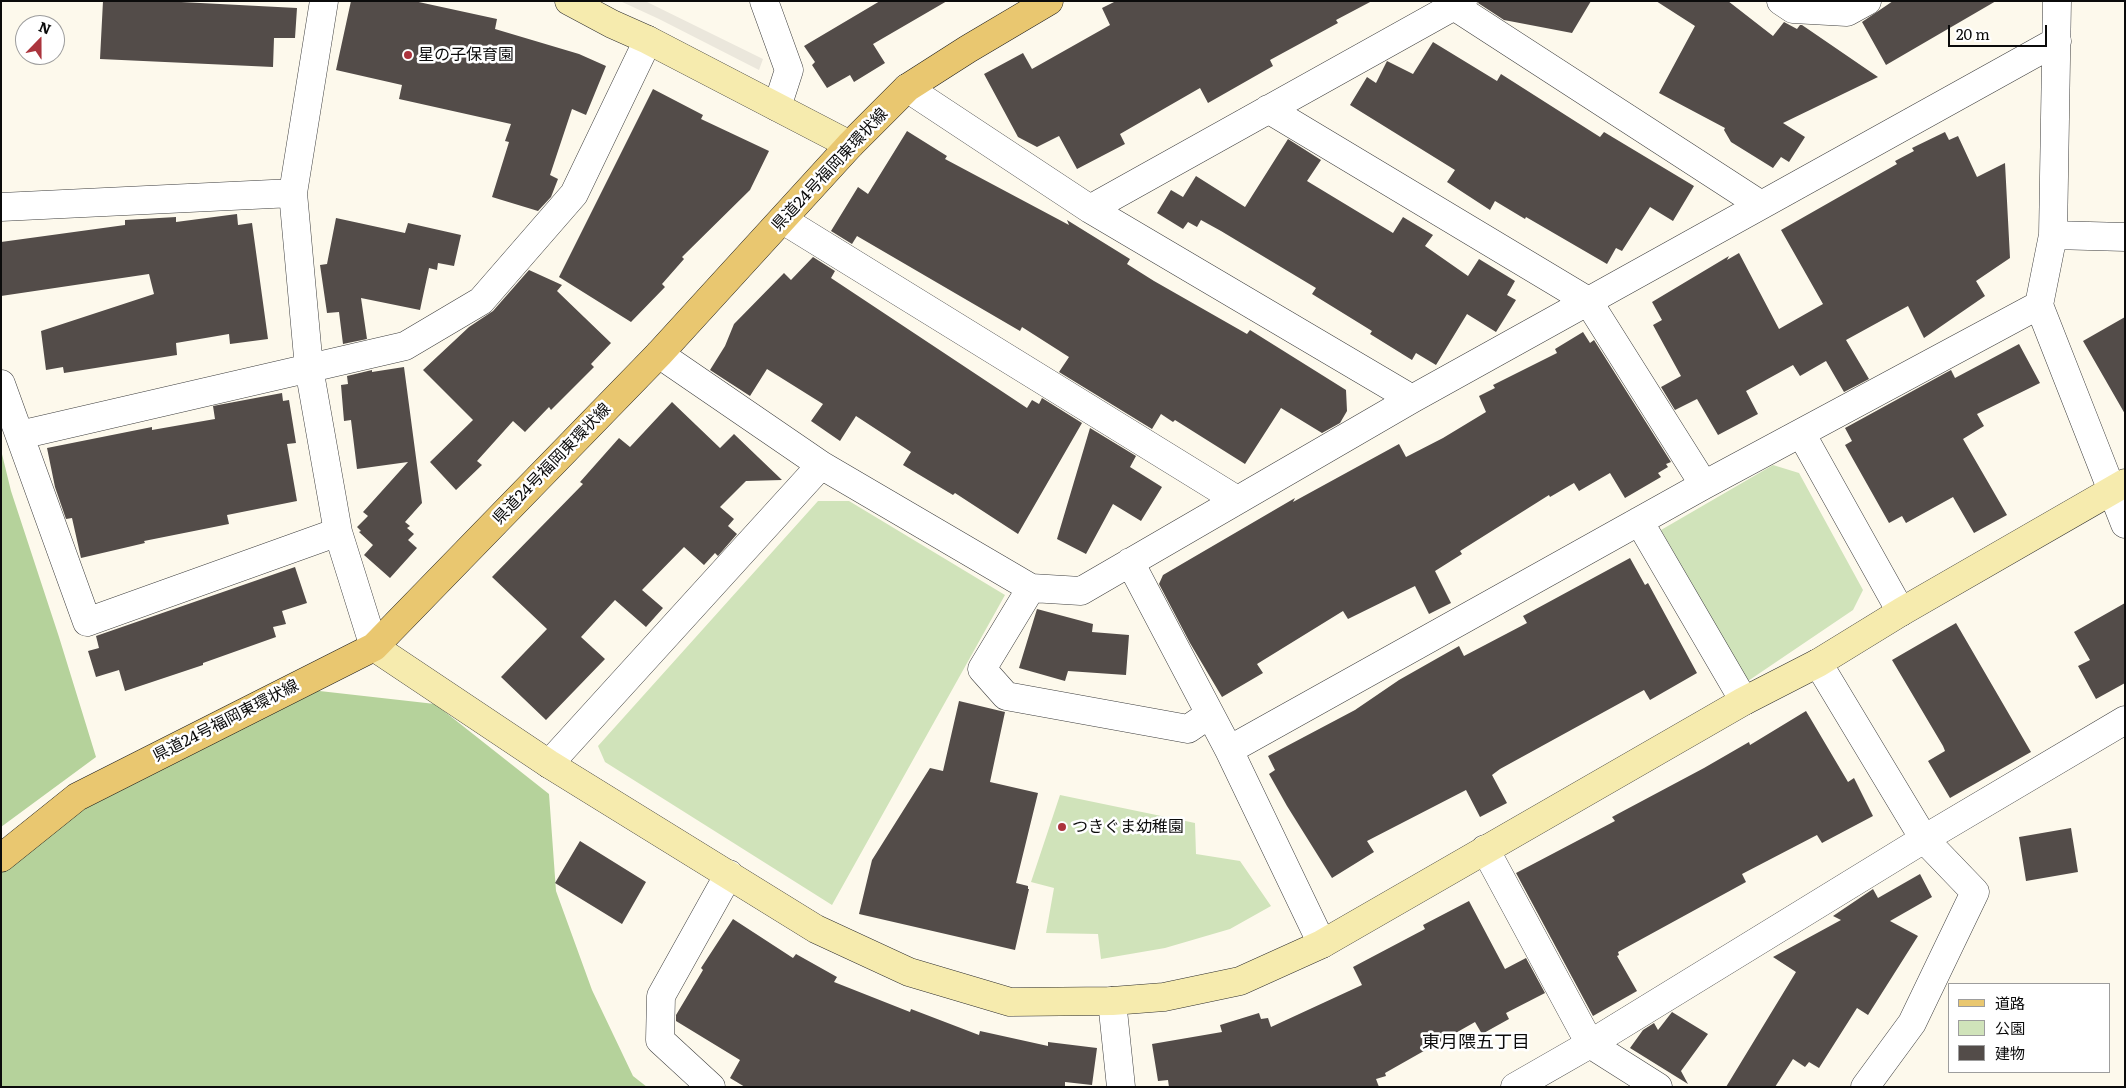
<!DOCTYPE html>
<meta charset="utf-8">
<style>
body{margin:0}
#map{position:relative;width:2126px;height:1088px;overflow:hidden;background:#fdf9ec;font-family:Literata,"Noto Sans JP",serif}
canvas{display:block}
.frame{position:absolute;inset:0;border:2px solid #0b0b0b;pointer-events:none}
.legend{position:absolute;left:1948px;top:983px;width:162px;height:90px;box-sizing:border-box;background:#fff;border:1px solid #9d9d9d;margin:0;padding:6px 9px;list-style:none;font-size:15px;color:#0b0b0b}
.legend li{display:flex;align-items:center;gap:10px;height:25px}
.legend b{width:25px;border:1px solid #9d9d9d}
.north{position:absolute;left:15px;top:15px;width:50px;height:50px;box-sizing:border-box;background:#fff;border:1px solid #9d9d9d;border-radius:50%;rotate:22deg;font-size:14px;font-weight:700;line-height:20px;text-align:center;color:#0b0b0b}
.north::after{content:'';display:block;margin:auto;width:18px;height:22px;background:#ab343d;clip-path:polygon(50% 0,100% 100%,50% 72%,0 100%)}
.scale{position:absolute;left:1948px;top:25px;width:99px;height:22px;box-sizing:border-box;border:2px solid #0b0b0b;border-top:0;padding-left:6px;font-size:15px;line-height:18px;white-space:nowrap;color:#0b0b0b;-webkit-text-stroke:4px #fff;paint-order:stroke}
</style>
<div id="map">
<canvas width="2126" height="1088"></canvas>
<div class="frame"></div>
<ul class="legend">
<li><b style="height:6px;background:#e9c770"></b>道路</li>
<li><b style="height:14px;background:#d0e3ba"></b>公園</li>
<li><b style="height:14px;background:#534c49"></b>建物</li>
</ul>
<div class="north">N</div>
<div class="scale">20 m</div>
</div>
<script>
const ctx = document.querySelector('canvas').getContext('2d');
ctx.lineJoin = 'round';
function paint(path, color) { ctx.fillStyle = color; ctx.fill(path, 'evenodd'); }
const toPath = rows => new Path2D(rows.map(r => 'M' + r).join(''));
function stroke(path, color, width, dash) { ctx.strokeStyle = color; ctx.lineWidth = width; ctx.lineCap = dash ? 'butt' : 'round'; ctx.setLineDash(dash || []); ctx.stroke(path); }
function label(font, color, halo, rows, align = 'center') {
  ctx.font = font + ' Literata,"Noto Sans JP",serif'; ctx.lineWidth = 5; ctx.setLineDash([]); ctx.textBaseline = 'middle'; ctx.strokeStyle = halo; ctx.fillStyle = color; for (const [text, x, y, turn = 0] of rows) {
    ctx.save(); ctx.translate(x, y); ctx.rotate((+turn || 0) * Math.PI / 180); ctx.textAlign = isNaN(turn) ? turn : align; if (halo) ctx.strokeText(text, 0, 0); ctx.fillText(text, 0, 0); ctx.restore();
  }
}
paint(toPath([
 [1773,465,1799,473,1863,590,1853,610,1748,681,1661,530],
 [818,501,849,501,1005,595,832,905,605,762,598,746],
 [1060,795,1195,823,1196,854,1240,861,1271,906,1230,929,1165,948,1101,959,1098,934,1046,933,1054,888,1031,882]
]), '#d0e3ba');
paint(toPath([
 [1,450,11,491,59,637,96,757,1,827],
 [284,687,435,704,549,794,556,891,592,990,633,1076,647,1087,1,1087,1,852]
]), '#b5d29b');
paint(toPath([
 [620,1,645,1,763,59,759,70,659,19]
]), '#ebe7dc');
paint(toPath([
 [103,1,162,1,297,8,295,38,274,38,273,67,100,59],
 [351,1,414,1,497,19,495,29,579,54,606,66,586,115,572,109,550,175,558,179,551,197,538,211,492,197,509,142,505,141,511,124,399,99,402,85,336,70],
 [880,1,947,1,873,44,885,63,854,82,850,75,827,88,812,65,815,62,804,46],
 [1116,1,1372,1,1336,20,1338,23,1270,60,1273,66,1208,103,1200,88,1120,134,1125,144,1077,169,1059,136,1037,147,1018,137,984,74,1023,53,1032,69,1110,25,1102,8],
 [1479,1,1591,1,1572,33,1504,20,1478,3],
 [1656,1,1728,1,1773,36,1784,22,1797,29,1800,25,1802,25,1878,77,1783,123,1805,137,1789,162,1781,157,1773,168,1731,142,1724,130,1725,128,1659,93,1695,26],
 [1893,1,1996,1,1886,65,1862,22],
 [1433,42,1497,81,1501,74,1600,137,1604,132,1694,186,1673,221,1650,207,1622,251,1616,248,1607,264,1526,217,1525,219,1495,201,1490,210,1447,182,1455,170,1350,105,1367,77,1376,83,1387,61,1413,74],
 [653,89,703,115,701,119,769,151,750,190,682,257,684,259,662,284,665,287,631,322,559,277],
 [907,131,947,156,945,159,1069,225,1067,220,1130,259,1127,264,1154,281,1247,334,1250,330,1346,390,1347,411,1340,423,1322,433,1281,408,1245,464,1175,420,1173,422,1161,414,1152,429,1059,372,1069,357,1022,327,1020,331,857,236,852,244,831,231,858,187,868,194],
 [1945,132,1949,140,1958,136,1977,177,2005,163,2010,258,1976,281,1985,296,1924,338,1908,306,1846,340,1869,379,1844,392,1826,361,1800,376,1793,365,1746,391,1758,414,1718,435,1697,399,1675,410,1661,387,1681,376,1653,325,1662,320,1652,302,1729,256,1727,260,1739,253,1779,329,1823,304,1781,230,1897,164,1895,161,1914,151,1912,148],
 [1288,139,1321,160,1307,181,1393,233,1403,217,1433,235,1425,246,1468,276,1479,259,1515,281,1507,295,1516,300,1496,332,1467,314,1436,365,1416,353,1412,360,1370,334,1372,331,1312,294,1316,288,1221,231,1201,220,1197,227,1188,222,1183,229,1157,213,1171,190,1183,197,1196,176,1245,207],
 [237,214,238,225,252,223,268,339,230,344,229,334,176,343,177,355,64,373,63,367,46,370,41,331,154,294,149,274,1,296,1,242,125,225,125,220,176,217,176,222],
 [336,218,405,233,408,223,461,235,454,266,438,263,437,270,429,268,420,310,361,298,367,339,343,344,339,312,327,313,320,265,327,264],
 [813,257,835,271,831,278,1027,408,1032,400,1039,404,1042,398,1082,423,1018,534,955,493,953,495,903,465,911,452,856,416,840,441,811,421,823,404,767,369,750,396,710,370,725,346,734,324,784,273,791,280],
 [529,270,562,285,557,291,611,343,591,364,594,367,551,410,549,407,525,432,513,421,477,461,482,465,456,490,430,462,473,420,423,370,469,327,493,311],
 [2125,317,2125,414,2083,341],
 [1583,332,1590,343,1594,340,1671,462,1666,464,1668,467,1658,473,1661,477,1625,498,1610,473,1579,491,1574,483,1550,497,1549,495,1460,551,1462,554,1435,571,1451,603,1429,614,1415,586,1348,619,1343,611,1257,664,1263,673,1222,697,1190,643,1159,584,1163,575,1295,498,1293,502,1399,444,1406,457,1443,438,1486,412,1479,396,1495,388,1493,385,1557,353,1555,349],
 [2019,344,2040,383,1977,414,1984,426,1963,439,2007,515,1974,533,1953,497,1906,523,1902,516,1889,523,1845,445,1852,441,1845,428,1951,370,1955,378],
 [404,367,422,503,405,522,410,526,407,528,414,534,408,540,417,548,390,578,364,555,373,545,359,532,361,531,357,527,368,516,363,512,408,462,357,469,351,420,344,421,341,385,348,384,347,376,372,370,372,372],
 [282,393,283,401,289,400,296,443,287,444,297,501,227,515,229,524,144,541,145,543,81,558,72,518,66,519,55,487,47,448,152,427,152,430,215,419,213,406],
 [672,402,720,448,734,434,782,480,746,481,720,507,734,519,728,526,737,534,718,556,715,553,704,565,684,547,642,590,663,608,646,627,615,600,581,637,605,659,546,720,501,677,547,629,492,577,583,484,580,482,619,438,630,447],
 [1090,428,1136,456,1130,467,1162,487,1141,521,1113,504,1086,554,1057,539],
 [1630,558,1645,585,1648,583,1697,673,1650,700,1644,690,1500,769,1492,775,1507,803,1480,817,1466,790,1367,841,1374,852,1332,878,1287,806,1269,774,1275,770,1268,756,1355,710,1399,680,1459,646,1464,656,1527,623,1523,616],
 [295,567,307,603,282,611,286,624,273,627,276,637,203,663,203,665,125,691,119,670,96,677,88,651,99,648,96,636],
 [2125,603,2125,683,2096,699,2078,666,2090,660,2074,632],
 [1037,609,1093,624,1092,632,1129,635,1126,675,1068,671,1065,681,1019,668],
 [1956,623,2031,752,1950,798,1928,761,1945,751,1943,746,1892,660],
 [959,701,1005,712,990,782,1038,793,1016,883,1028,886,1028,889,1029,889,1015,950,859,914,872,860,930,768,943,771],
 [1806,711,1848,782,1854,778,1873,816,1822,843,1817,835,1742,874,1746,882,1618,952,1619,955,1617,956,1637,991,1593,1016,1516,873,1615,821,1612,817,1704,768,1749,742,1750,745],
 [2071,828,2078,872,2026,881,2019,837],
 [580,841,646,882,622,924,555,883],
 [1920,874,1932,897,1890,921,1918,936,1868,1015,1857,1008,1819,1068,1809,1062,1805,1067,1793,1059,1775,1087,1726,1087,1796,972,1773,957,1841,920,1833,916,1873,889,1878,898],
 [1469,901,1505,969,1526,958,1545,993,1506,1013,1509,1019,1482,1034,1475,1022,1385,1073,1386,1076,1376,1079,1379,1087,1169,1087,1168,1080,1158,1081,1152,1044,1222,1032,1220,1025,1259,1013,1261,1019,1268,1018,1271,1027,1362,985,1353,967,1425,929,1423,925],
 [733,919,793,958,796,954,837,977,834,982,910,1012,911,1009,979,1035,980,1031,1048,1046,1048,1042,1097,1048,1092,1085,1065,1082,1065,1087,745,1087,730,1078,740,1060,676,1021,676,1015,703,970,701,968],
 [1672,1012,1708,1034,1681,1071,1688,1084,1630,1048,1643,1030,1654,1023,1658,1030]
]), '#534c49');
const street = toPath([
 [324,1,293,193,309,368,338,532,374,647],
 [764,1,789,70,777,107],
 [1781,1,1793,9,1847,12,1867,1],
 [2057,1,2053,235,2039,305,2125,524],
 [1454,6,1761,205],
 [907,88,1090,209,1412,399],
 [1268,109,1588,301,1704,485],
 [1,207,293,193],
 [1090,209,1463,1],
 [783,220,1237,500],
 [2053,235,2125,237],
 [659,354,821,465,1031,588,1081,591,1412,399,2057,41],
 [1,384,87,622,338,532],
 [1801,433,1901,612],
 [20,435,405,346,481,301,574,194,648,40],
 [1639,521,1744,701],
 [1130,562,1229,750,1322,944],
 [1031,588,982,669,1006,696,1188,729,1210,714],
 [1818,663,1924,839,1975,892,1912,1023,1865,1087],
 [1229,750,1704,485,2039,305],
 [549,764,821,465],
 [1485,849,1590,1044,1658,1087],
 [1112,1001,1121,1087],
 [711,1087,660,1040,661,996,729,874],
 [1515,1087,1590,1044,1924,839,2125,720]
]);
const secondary = toPath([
 [569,1,612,24,648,40,850,145],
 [374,647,549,764,816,929,909,972,1010,1002,1112,1001,1164,997,1240,981,1322,944,1744,701,1818,663,1901,612,2125,483]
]);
const primary = toPath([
 [1,858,77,797,374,647,659,354,850,145,907,88,968,49,1049,1]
]);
stroke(street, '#3e3e3e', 29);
stroke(secondary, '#2d2d2d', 29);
stroke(primary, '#1c1c1c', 29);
stroke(street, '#fff', 28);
stroke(secondary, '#f6ebae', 28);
stroke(primary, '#e9c770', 28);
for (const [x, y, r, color] of [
 [408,55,5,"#ab343d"],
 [1062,827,5,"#ab343d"]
]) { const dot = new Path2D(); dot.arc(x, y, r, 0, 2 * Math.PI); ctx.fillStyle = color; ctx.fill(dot); stroke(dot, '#fff', 2); }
label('16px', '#0b0b0b', '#fff', [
 ["星の子保育園",418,55],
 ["つきぐま幼稚園",1072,827]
], 'left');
label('16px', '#0b0b0b', '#fff', [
 ["県道24号福岡東環状線",830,170,-47],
 ["県道24号福岡東環状線",552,464,-46],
 ["県道24号福岡東環状線",226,721,-27]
]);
label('18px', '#0b0b0b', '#fff', [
 ["東月隈五丁目",1476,1043]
]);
</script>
